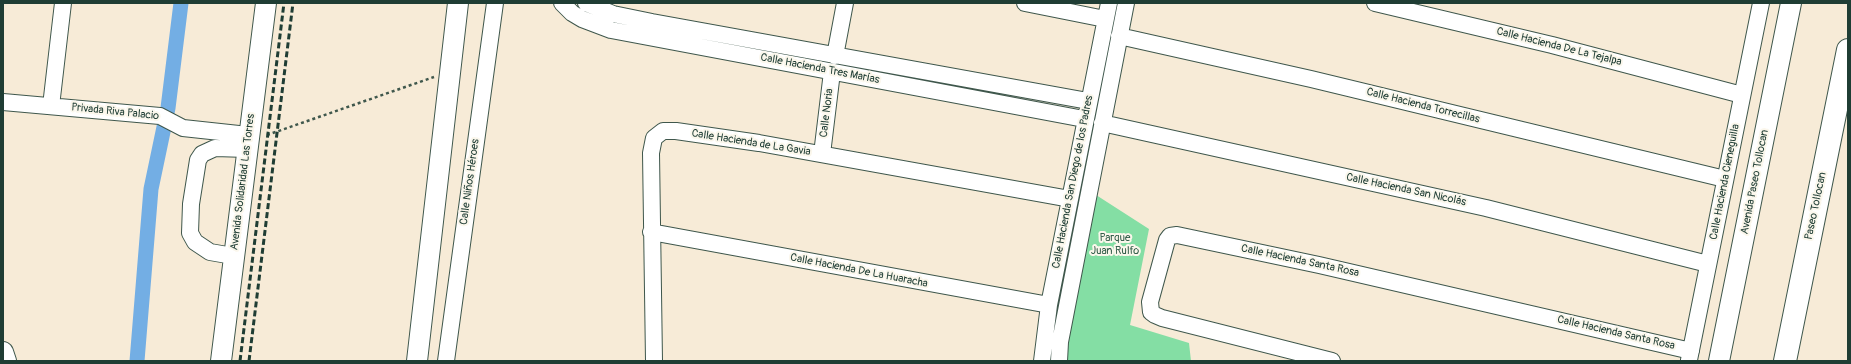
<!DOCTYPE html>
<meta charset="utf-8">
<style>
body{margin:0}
#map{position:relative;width:1851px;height:364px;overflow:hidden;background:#f7ebd7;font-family:Pangolin,sans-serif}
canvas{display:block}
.frame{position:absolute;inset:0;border:4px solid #1f3d34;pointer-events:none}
</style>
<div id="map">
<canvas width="1851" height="364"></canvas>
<div class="frame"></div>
</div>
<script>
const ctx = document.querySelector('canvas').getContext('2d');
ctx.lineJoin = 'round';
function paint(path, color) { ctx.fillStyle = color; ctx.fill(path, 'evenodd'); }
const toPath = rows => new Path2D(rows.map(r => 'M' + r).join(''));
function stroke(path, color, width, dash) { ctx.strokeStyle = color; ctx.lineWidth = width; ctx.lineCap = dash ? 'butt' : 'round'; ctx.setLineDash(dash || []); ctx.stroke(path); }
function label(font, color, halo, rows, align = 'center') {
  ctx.font = font + ' Pangolin,sans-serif'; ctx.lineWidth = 4; ctx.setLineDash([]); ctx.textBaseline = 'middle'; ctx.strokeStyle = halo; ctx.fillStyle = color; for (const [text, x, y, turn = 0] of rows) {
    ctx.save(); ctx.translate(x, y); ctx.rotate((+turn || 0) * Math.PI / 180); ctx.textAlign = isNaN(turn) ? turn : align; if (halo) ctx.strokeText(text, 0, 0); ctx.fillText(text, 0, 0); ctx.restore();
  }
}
paint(toPath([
 [1093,193,1149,229,1130,325,1189,343,1191,361,1066,361,1076,292]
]), '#84dea4');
stroke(toPath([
 [137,361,151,189,168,108,181,3]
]), '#73aee4', 15);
const minor = toPath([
 [562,3,572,13,582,19,611,30,1084,119],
 [586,3,613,14,652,22,1088,101],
 [1025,3,1105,19],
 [1375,3,1552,45,1742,95],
 [1119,36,1311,79,1725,179],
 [835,56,845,3],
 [3,102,160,116,183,128,248,135],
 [51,106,63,3],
 [1102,123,1486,208,1708,264],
 [822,154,832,72],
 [651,232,1049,305],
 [233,256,210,252,195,242,190,233,191,204,198,160,202,154,215,148,247,149],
 [1689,360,1761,3],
 [446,361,495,3],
 [654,361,651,153,654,138,663,131,676,131,759,143,1070,199],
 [1042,361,1049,305,1109,3],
 [1059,361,1060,342,1126,3],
 [1332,361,1162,318,1155,315,1151,312,1150,302,1167,240,1170,236,1177,235,1319,265,1691,351]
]);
const major = toPath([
 [3,352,6,361],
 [221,361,266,3],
 [417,361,458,3],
 [1719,361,1791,3]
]);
const highway = toPath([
 [1785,361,1848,50]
]);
stroke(minor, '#3f574c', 18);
stroke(major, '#3f574c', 22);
stroke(highway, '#3f574c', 24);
stroke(toPath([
 [267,135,434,77]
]), '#3f574c', 2.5, [3, 3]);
stroke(minor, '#fff', 16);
stroke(major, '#fff', 20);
stroke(highway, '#fff', 22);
stroke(toPath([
 [240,361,284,3],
 [249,361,293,3]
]), '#1f3d34', 3, [6, 3]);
label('11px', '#1f3d34', '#fbf7ec', [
 ["Calle Hacienda De La Tejalpa",1559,47,14],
 ["Calle Hacienda Tres Marías",820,69,11],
 ["Calle Hacienda Torrecillas",1423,106,14],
 ["Privada Riva Palacio",115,112,6],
 ["Calle Noria",827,113,-83],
 ["Calle Hacienda de La Gavia",751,143,9],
 ["Avenida Solidaridad Las Torres",243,182,-83],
 ["Calle Niños Héroes",470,182,-82],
 ["Calle Hacienda San Diego de los Padres",1073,182,-79],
 ["Calle Hacienda Cieneguilla",1725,182,-79],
 ["Avenida Paseo Tollocan",1755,182,-79],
 ["Calle Hacienda San Nicolás",1406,190,12],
 ["Paseo Tollocan",1816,206,-78],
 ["Calle Hacienda Santa Rosa",1300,261,12],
 ["Calle Hacienda De La Huaracha",859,271,11],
 ["Calle Hacienda Santa Rosa",1616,333,13]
]);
label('11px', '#335d4a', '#fbf7ec', [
 ["Parque",1115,238],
 ["Juan Rulfo",1115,251]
]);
</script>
